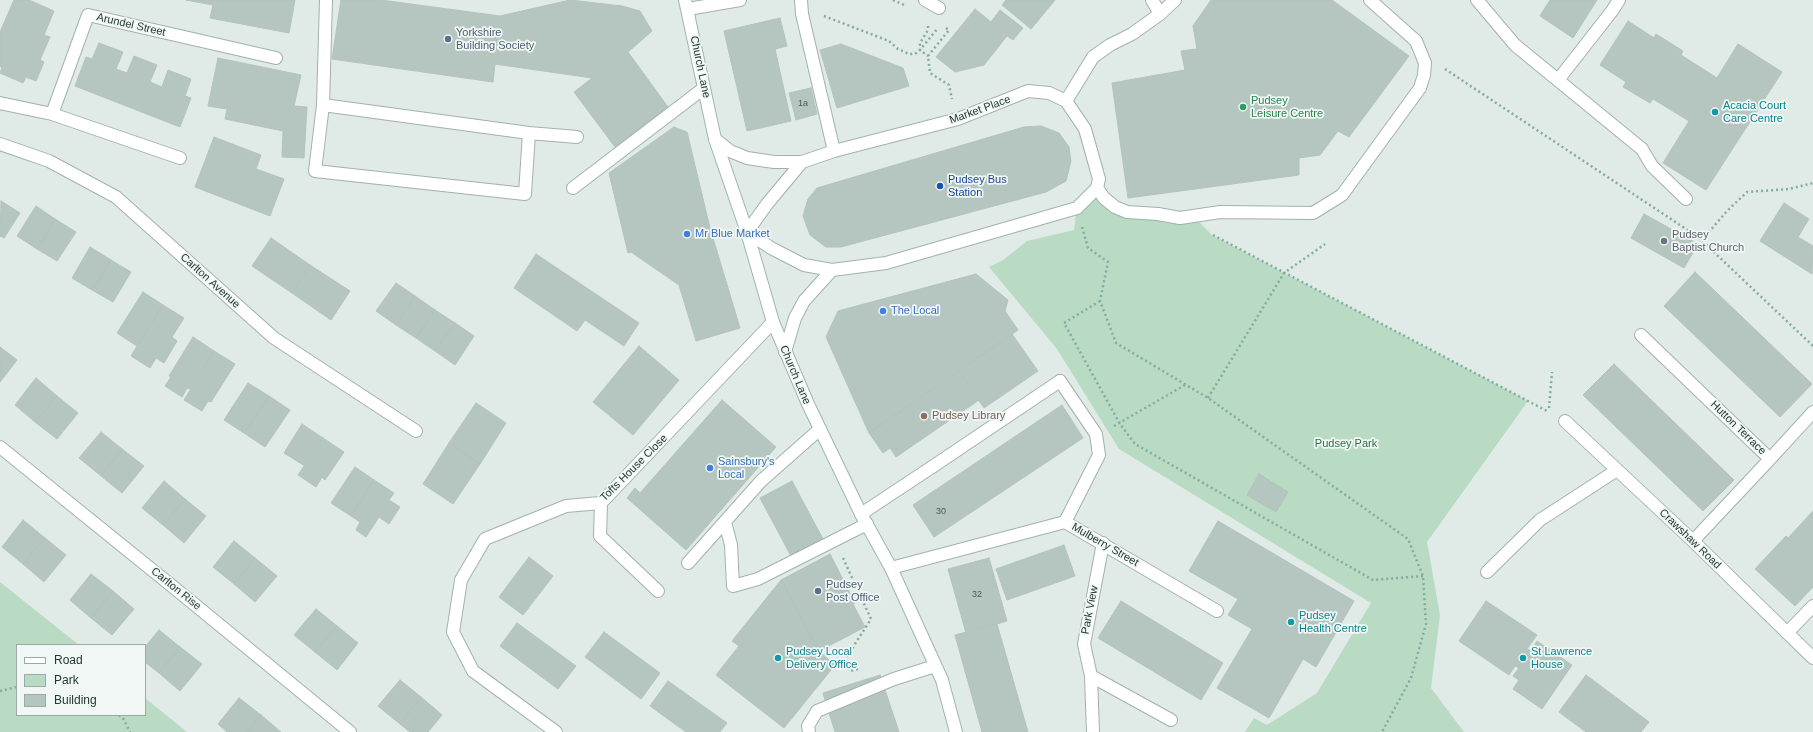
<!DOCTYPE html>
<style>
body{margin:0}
#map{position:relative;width:1813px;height:732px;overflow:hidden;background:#e0eae6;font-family:Helvetica,sans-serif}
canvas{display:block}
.legend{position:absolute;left:16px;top:644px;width:130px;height:72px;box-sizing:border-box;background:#f0f7f4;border:1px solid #9daba7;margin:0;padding:5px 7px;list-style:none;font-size:12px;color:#213934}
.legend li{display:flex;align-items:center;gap:8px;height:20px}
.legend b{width:20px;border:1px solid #9daba7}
</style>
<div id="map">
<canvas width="1813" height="732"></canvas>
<ul class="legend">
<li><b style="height:5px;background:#fff"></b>Road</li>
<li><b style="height:11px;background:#b9dbc3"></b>Park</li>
<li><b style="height:11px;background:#b5c5bf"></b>Building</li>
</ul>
</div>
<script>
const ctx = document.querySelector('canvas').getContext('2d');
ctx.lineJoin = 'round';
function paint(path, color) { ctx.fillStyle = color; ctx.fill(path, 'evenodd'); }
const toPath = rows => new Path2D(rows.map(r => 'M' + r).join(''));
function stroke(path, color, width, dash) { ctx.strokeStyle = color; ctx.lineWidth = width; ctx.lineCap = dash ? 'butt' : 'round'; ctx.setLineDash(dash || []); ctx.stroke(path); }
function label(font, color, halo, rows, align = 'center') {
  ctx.font = font + ' Helvetica,sans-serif'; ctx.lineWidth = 3.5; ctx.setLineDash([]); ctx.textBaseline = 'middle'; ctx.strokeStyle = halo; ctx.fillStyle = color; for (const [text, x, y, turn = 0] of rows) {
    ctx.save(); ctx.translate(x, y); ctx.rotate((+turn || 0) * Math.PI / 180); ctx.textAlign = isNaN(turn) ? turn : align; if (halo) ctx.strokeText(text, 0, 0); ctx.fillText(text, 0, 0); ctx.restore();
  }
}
paint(toPath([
 [1097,188,1115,207,1193,216,1212,235,1528,401,1427,542,1440,615,1431,688,1464,732,1245,732,1254,718,1267,725,1317,693,1371,603,1119,449,1057,349,989,267,1003,260,1027,241,1074,230,1077,208],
 [0,582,79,645,17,645,17,715,145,715,145,698,187,732,0,732]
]), '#b9dbc3');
const building = toPath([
 [14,0,29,0,54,11,44,35,50,37,40,60,44,62,36,81,26,77,23,83,0,73,2,67,0,66,0,32,14,0],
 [186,0,295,0,289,33,210,18,213,5,186,0],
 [341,0,381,0,500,16,570,0,622,6,640,11,652,31,628,52,668,107,615,147,574,92,592,78,495,64,493,82,332,59,341,0],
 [1006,0,1055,0,1031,29,1002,5,1006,0],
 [1211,0,1332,0,1409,56,1349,137,1338,131,1320,155,1299,158,1299,175,1128,198,1112,83,1185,70,1181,51,1197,49,1193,26,1211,0],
 [1550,0,1597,0,1573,38,1540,16,1550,0],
 [975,9,991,22,1000,10,1023,28,1013,40,1007,36,984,65,955,72,936,57,975,9],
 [780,18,787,46,775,49,791,121,747,131,724,31,780,18],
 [1628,21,1654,38,1656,34,1683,51,1681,55,1717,78,1738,44,1782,72,1706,190,1663,163,1689,121,1653,99,1650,103,1623,87,1626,82,1600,65,1628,21],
 [99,43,123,52,116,69,127,73,134,56,157,65,150,82,162,87,168,70,191,79,185,96,191,98,180,127,75,86,86,57,92,59,99,43],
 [841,44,903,68,909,86,837,108,820,50,841,44],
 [218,58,301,75,294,106,307,107,304,158,282,157,283,131,225,119,227,109,208,106,218,58],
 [811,88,817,114,796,120,789,93,811,88],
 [1041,126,1059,133,1069,147,1071,161,1066,181,1046,192,841,247,826,247,810,235,803,216,808,199,817,188,1024,127,1041,126],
 [674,127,687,132,710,228,740,328,696,341,679,285,631,252,628,253,609,173,674,127],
 [214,137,261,155,256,169,284,179,270,216,195,187,214,137],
 [1,201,20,213,4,238,0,236,1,201],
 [1784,203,1809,219,1798,237,1813,246,1812,274,1760,241,1784,203],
 [36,206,55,219,37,249,17,236,36,206],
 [1644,214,1698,244,1684,268,1631,238,1644,214],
 [55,219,76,232,57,261,37,249,55,219],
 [271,238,310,265,292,293,252,266,271,238],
 [90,247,111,260,92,290,72,278,90,247],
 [536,254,639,323,624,346,585,320,577,331,514,288,536,254],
 [111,260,131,272,113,302,92,290,111,260],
 [310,265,350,291,331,320,292,293,310,265],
 [1695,272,1812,384,1780,417,1664,306,1695,272],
 [976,274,1008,300,1005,311,1018,330,869,433,826,337,838,311,976,274],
 [396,283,415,296,396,325,376,311,396,283],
 [143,292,163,305,137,346,117,333,143,292],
 [415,296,435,310,416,338,396,325,415,296],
 [163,305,184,318,172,337,177,341,164,363,156,358,150,368,131,356,163,305],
 [435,310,455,323,435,351,416,338,435,310],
 [455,323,474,336,455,365,435,351,455,323],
 [1012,334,1038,371,984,408,959,371,1012,334],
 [193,337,214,351,190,389,187,388,182,397,165,386,171,377,169,376,193,337],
 [639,346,679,380,633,435,593,402,639,346],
 [0,347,17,360,0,382,0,347],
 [214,351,235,364,211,402,208,401,202,411,184,400,214,351],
 [1614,364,1734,480,1703,511,1583,395,1614,364],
 [959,371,979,400,896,457,890,448,883,453,869,433,959,371],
 [36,378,57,396,35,422,15,405,36,378],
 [248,383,269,396,244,433,224,420,248,383],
 [57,396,78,413,57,439,35,422,57,396],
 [269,396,290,410,265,447,244,433,269,396],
 [722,400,776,447,686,550,627,498,635,488,640,493,722,400],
 [476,403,506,423,480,464,449,443,476,403],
 [1062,405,1083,438,934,537,913,505,1062,405],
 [302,424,323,438,305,466,284,453,302,424],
 [101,432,122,449,101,476,79,458,101,432],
 [323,438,344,452,325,480,322,477,316,487,298,475,323,438],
 [449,443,480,464,453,504,423,484,449,443],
 [122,449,144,466,122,493,101,476,122,449],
 [355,467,374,480,351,516,331,503,355,467],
 [1259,474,1288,492,1276,512,1247,495,1259,474],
 [374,480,394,493,389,500,400,507,389,524,379,517,366,537,356,530,360,522,351,516,374,480],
 [164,481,185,499,163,525,142,508,164,481],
 [792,481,823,539,791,556,760,498,792,481],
 [185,499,206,516,184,543,163,525,185,499],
 [1813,511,1813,587,1795,606,1755,569,1786,536,1788,538,1813,511],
 [23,520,45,538,23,564,2,547,23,520],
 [1218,521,1354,601,1316,667,1303,659,1269,718,1217,688,1252,629,1228,615,1238,599,1189,571,1218,521],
 [45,538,66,555,44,582,23,564,45,538],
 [234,541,255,558,234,584,213,567,234,541],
 [1064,545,1075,576,1007,600,996,569,1064,545],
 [830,554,855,603,853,604,865,627,819,651,781,580,830,554],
 [529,557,553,576,523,615,499,597,529,557],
 [255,558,277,576,255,602,234,584,255,558],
 [989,558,1007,621,966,633,948,569,989,558],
 [91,574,113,591,91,618,70,600,91,574],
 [781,580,819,651,835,665,784,728,716,675,739,646,732,641,781,580],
 [113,591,134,609,112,635,91,618,113,591],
 [1121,601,1223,663,1201,700,1098,638,1121,601],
 [1486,601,1537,635,1527,649,1531,651,1537,641,1572,665,1542,709,1513,689,1519,680,1513,676,1519,668,1515,666,1509,675,1459,641,1486,601],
 [316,609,337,626,315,652,294,635,316,609],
 [517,623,576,666,558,689,500,646,517,623],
 [997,624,1028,732,982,732,955,635,997,624],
 [337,626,358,643,337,670,315,652,337,626],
 [159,630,180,647,159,673,145,662,145,647,159,630],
 [604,632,660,673,641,699,585,657,604,632],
 [180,647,202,664,180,691,159,673,180,647],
 [880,675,899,732,835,732,823,693,880,675],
 [1586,675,1649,722,1641,732,1586,732,1559,712,1586,675],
 [400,680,421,697,400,724,378,706,400,680],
 [668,681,727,723,720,732,686,732,650,706,668,681],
 [421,697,442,715,428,732,410,732,400,724,421,697],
 [239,698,261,715,247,732,227,732,218,724,239,698],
 [261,715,281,732,247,732,261,715]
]);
paint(building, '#b5c5bf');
stroke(building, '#b2c3bd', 1);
const lane = toPath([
 [801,0,802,14,834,151],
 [925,0,939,8],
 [1152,0,1160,14],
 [1477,0,1515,45,1642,149,1652,166,1686,199],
 [1558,80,1612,11,1619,0],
 [323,105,529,133,525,194,315,171,323,105,326,0],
 [529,133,577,137],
 [573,188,704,88],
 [1158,214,1180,218,1220,212,1313,213,1342,195,1420,88,1424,75,1425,63,1416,41,1370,0],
 [1060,381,1096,434,1099,455,1065,522],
 [601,503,600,536,658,591],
 [861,514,932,467],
 [725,522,731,545,733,586,758,579,867,524],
 [688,563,761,481,820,429],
 [1487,572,1540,520,1617,470],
 [1091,676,1171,720],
 [809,732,808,726,817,711,894,679,935,666],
 [1093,732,1091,676,1084,644,1103,543]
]);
const street = toPath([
 [688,9,740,0],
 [1066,101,1093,57,1110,45,1132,34,1160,14,1175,0],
 [0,103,52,114,180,158],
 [52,114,88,15,276,58],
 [715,139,730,151,747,158,774,162,802,162,834,151,958,119,1028,91,1049,93,1066,101,1085,129,1099,179,1097,188,1077,208,886,263,832,270,804,265,771,248,747,232,767,204,802,162],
 [0,144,49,161,116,197,274,338,416,431],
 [1097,188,1104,198,1115,207,1127,212,1158,214],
 [1641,335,1770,459,1693,541],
 [785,352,795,318,804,301,832,270],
 [1565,421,1693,541,1813,658],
 [0,447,172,586,350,732],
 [1770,459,1813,412],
 [932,467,1060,381],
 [891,568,1065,522,1217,611],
 [1787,633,1813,606],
 [556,732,473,671,453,632,461,580,485,539,566,506,601,503,773,322]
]);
const secondary = toPath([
 [685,0,715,139,747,232,773,322,808,404,861,514,891,568,942,680,956,732]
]);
stroke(lane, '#a3b1ad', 14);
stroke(street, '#a3b1ad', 14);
stroke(secondary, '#9fb5ae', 14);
stroke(toPath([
 [893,0,904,5],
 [824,16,889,41,898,49,909,54,915,54,920,50,938,28],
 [928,26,928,30,920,43,920,50,928,56],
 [946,28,949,30,928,56,930,73,949,85,952,99],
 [1445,69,1698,237,1813,346],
 [1082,227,1088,248,1108,262,1100,301,1116,343,1208,398,1408,539,1423,576,1426,624,1411,678,1382,732],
 [1213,235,1547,411],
 [1702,240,1727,211,1747,192,1789,189,1813,183],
 [1100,301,1064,323,1120,424,1135,444,1373,580,1423,576],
 [1208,398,1284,273,1325,244],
 [1549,408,1552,372],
 [1114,426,1185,385],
 [843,558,871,619,844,661,850,671,858,669],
 [0,691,17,687],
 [119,715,123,718,130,732]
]), '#81aca1', 2.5, [2, 3]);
stroke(lane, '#fff', 12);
stroke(street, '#fff', 12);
stroke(secondary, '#fff', 12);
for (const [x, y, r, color] of [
 [448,39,4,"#5c6f8a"],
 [1243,107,4,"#2e9e5b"],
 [1715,112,4,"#0f9aa8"],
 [940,186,4,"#1a4fb4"],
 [687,234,4,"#3f7fe0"],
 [1664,241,4,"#6b7280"],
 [883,311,4,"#3f7fe0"],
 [924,416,4,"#8d6e63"],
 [710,468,4,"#3f7fe0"],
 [818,591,4,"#5c6f8a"],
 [1291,622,4,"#0f9aa8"],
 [778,658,4,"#0f9aa8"],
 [1523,658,4,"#0f9aa8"]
]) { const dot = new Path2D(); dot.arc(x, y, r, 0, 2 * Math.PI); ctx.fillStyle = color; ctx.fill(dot); stroke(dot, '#f0f7f4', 1.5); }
label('9px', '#465c57', null, [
 ["1a",803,104],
 ["30",941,512],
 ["32",977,595]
]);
label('11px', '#213934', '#f0f7f4', [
 ["Arundel Street",131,25,13],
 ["Church Lane",700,67,78],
 ["Market Place",980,110,-20],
 ["Carlton Avenue",210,281,42],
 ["Church Lane",795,375,67],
 ["Hutton Terrace",1738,428,44],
 ["Tofts House Close",634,468,-45],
 ["Crawshaw Road",1690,539,44],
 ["Mulberry Street",1105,545,30],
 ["Carlton Rise",176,589,39],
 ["Park View",1090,610,-79]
]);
label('11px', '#4e5e75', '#f0f7f4', [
 ["Yorkshire",456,33],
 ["Building Society",456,46],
 ["Pudsey",826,585],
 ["Post Office",826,598]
], 'left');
label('11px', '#27864d', '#f0f7f4', [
 ["Pudsey",1251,101],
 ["Leisure Centre",1251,114]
], 'left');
label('11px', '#0d838f', '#f0f7f4', [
 ["Acacia Court",1723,106],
 ["Care Centre",1723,119],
 ["Pudsey",1299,616],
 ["Health Centre",1299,629],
 ["Pudsey Local",786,652],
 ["Delivery Office",786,665],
 ["St Lawrence",1531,652],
 ["House",1531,665]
], 'left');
label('11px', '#164399', '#f0f7f4', [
 ["Pudsey Bus",948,180],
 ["Station",948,193]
], 'left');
label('11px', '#366cbe', '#f0f7f4', [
 ["Mr Blue Market",695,234],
 ["The Local",891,311],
 ["Sainsbury's",718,462],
 ["Local",718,475]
], 'left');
label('11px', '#5b616d', '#f0f7f4', [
 ["Pudsey",1672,235],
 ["Baptist Church",1672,248]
], 'left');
label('11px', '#785e54', '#f0f7f4', [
 ["Pudsey Library",932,416]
], 'left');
label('11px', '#2d6e49', '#f0f7f4', [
 ["Pudsey Park",1346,444]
]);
</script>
